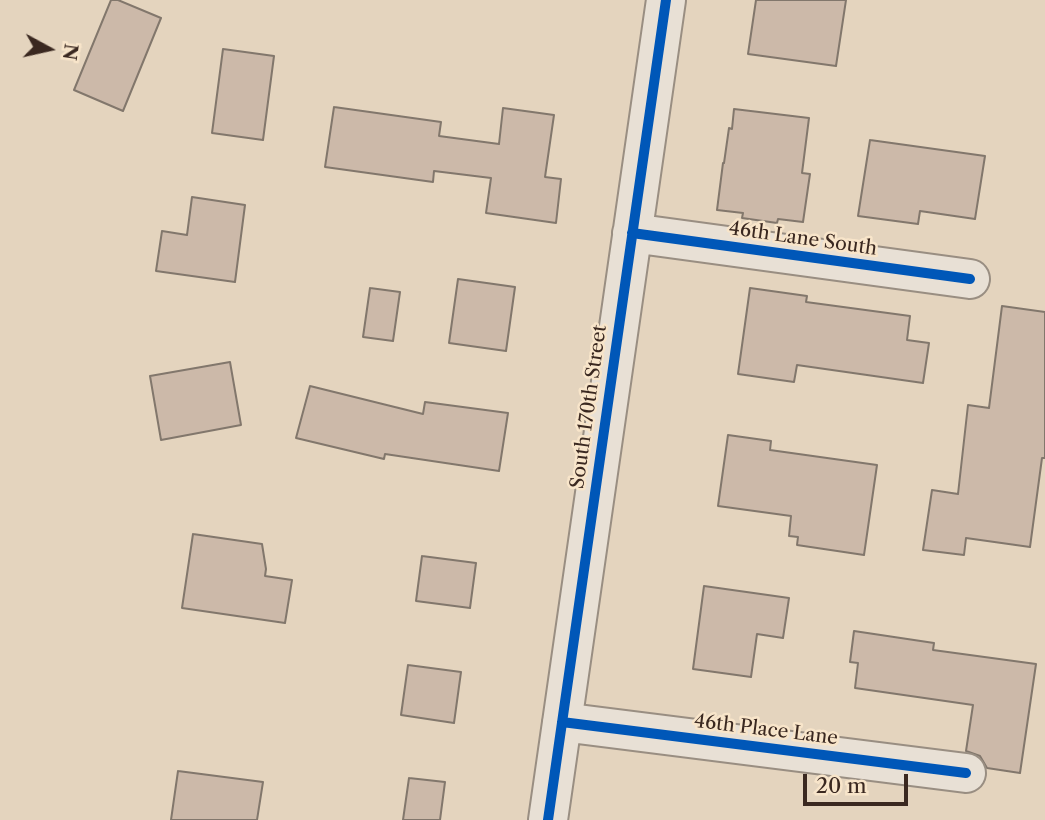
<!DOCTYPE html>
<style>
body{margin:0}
#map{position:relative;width:1045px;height:820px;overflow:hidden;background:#e4d4be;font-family:"Libre Caslon Text",serif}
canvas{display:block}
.north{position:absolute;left:14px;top:14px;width:70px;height:70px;-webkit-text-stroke:5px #f8e5ca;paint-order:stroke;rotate:98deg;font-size:19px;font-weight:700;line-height:28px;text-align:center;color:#3a2820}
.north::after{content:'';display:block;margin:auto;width:24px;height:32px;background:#3a2820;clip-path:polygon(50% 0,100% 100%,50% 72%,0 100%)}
.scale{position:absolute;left:803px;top:774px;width:105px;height:32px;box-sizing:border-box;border:4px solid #3a2820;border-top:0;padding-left:9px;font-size:21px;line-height:24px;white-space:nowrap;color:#3a2820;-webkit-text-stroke:5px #f8e5ca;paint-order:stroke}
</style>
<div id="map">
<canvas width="1045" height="820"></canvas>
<div class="north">N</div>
<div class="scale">20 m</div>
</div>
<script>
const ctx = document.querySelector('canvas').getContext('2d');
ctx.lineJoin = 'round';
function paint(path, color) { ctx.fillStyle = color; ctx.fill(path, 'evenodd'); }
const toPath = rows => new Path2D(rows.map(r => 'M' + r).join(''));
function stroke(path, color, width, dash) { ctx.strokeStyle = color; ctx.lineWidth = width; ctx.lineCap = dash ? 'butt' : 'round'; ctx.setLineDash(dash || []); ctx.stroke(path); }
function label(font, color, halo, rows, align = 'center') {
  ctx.font = font + ' "Libre Caslon Text",serif'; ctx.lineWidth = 5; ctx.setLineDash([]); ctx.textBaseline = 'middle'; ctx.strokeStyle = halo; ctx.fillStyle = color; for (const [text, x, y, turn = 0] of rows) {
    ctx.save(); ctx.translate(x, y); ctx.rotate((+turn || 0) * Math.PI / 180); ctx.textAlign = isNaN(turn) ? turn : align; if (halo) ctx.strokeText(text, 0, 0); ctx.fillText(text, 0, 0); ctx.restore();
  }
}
const building = toPath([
 [111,0,118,0,161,18,123,111,74,90,111,0],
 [756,0,846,0,836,66,748,54,756,0],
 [223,49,274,56,263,140,212,133,223,49],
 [334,107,441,122,439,136,499,144,503,108,554,115,545,177,561,179,556,223,486,213,491,178,434,171,433,182,325,167,334,107],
 [734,109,809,118,802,173,810,174,803,222,778,219,777,223,742,218,743,213,717,210,723,163,724,163,729,128,732,129,734,109],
 [870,140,985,156,975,219,920,211,918,224,858,216,870,140],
 [192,197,245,205,235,282,156,271,162,231,187,235,192,197],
 [458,279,515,287,506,351,449,343,458,279],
 [370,288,400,292,393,341,363,337,370,288],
 [750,288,807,296,806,302,910,316,907,340,929,343,923,383,797,365,794,382,738,374,750,288],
 [1002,306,1045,312,1045,458,1042,458,1030,547,966,538,964,555,923,550,932,490,958,494,968,405,989,408,1002,306],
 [230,362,241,425,161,440,150,376,230,362],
 [310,386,423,414,425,402,508,413,499,471,385,454,384,459,296,438,310,386],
 [728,435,771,441,770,450,877,465,864,555,797,545,798,537,789,536,791,516,718,506,728,435],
 [193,534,262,544,266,569,265,576,292,580,285,623,182,608,193,534],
 [422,556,476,563,470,608,416,601,422,556],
 [704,586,789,598,783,638,757,634,751,677,693,669,704,586],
 [854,631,934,643,933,650,1036,664,1020,773,987,768,980,756,966,751,973,705,855,688,858,663,850,662,854,631],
 [408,665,461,672,454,723,401,715,408,665],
 [178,771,263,782,257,820,171,820,178,771],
 [409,778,445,782,440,820,403,820,409,778]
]);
paint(building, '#ccb9a9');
stroke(building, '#82776c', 2);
const minor = toPath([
 [632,233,970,279],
 [562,722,966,773],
 [548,820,666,0]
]);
stroke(minor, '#998e82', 42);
stroke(minor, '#e8e0d5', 38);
stroke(toPath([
 [632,233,970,279],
 [562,722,966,773],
 [548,820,666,0]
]), '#0057b8', 10);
label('19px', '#3a2820', '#f8e5ca', [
 ["46th Lane South",803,239,8],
 ["South 170th Street",589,407,-82],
 ["46th Place Lane",766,730,7]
]);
</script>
